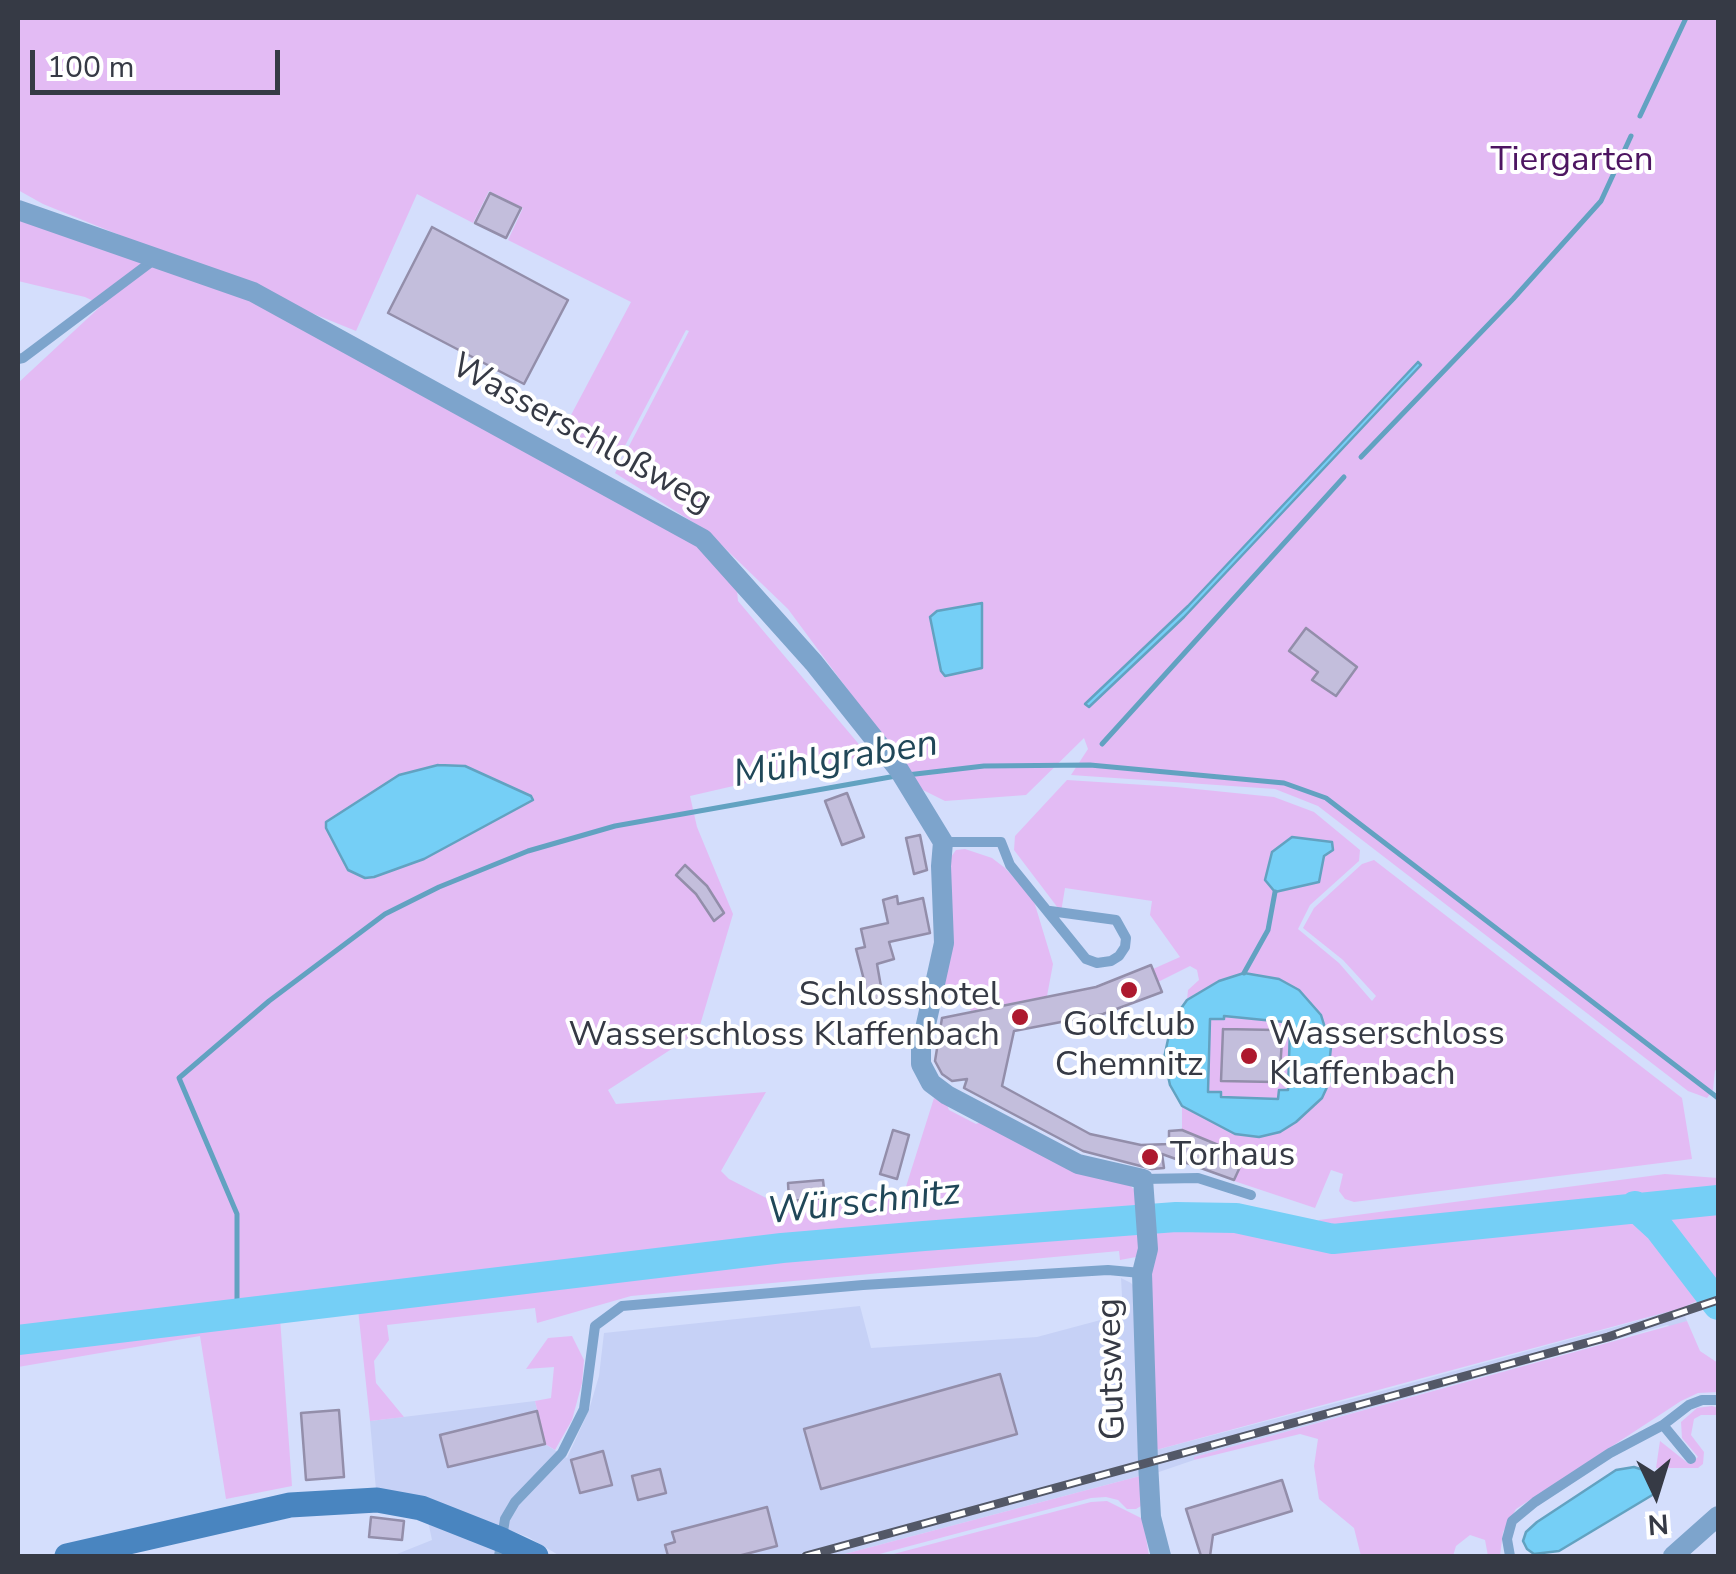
<!DOCTYPE html>
<meta charset="utf-8">
<style>
body{margin:0}
#map{position:relative;width:1736px;height:1574px;overflow:hidden;background:#d4defc;font-family:"Nunito Sans",sans-serif}
canvas{display:block}
.frame{position:absolute;inset:0;border:20px solid #363a45;pointer-events:none}
.north{position:absolute;left:1606px;top:1444px;width:100px;height:100px;-webkit-text-stroke:8px #fff;paint-order:stroke;rotate:176deg;font-size:28px;font-weight:700;line-height:40px;text-align:center;color:#363a45}
.north::after{content:'';display:block;margin:auto;width:35px;height:45px;background:#363a45;clip-path:polygon(50% 0,100% 100%,50% 72%,0 100%)}
.scale{position:absolute;left:30px;top:50px;width:250px;height:45px;box-sizing:border-box;border:5px solid #363a45;border-top:0;padding-left:12px;font-size:30px;line-height:35px;white-space:nowrap;color:#363a45;-webkit-text-stroke:8px #fff;paint-order:stroke}
</style>
<div id="map">
<canvas width="1736" height="1574"></canvas>
<div class="frame"></div>
<div class="north">N</div>
<div class="scale">100 m</div>
</div>
<script>
const ctx = document.querySelector('canvas').getContext('2d');
ctx.lineJoin = 'round';
function paint(path, color) { ctx.fillStyle = color; ctx.fill(path, 'evenodd'); }
const toPath = rows => new Path2D(rows.map(r => 'M' + r).join(''));
function stroke(path, color, width, dash) { ctx.strokeStyle = color; ctx.lineWidth = width; ctx.lineCap = dash ? 'butt' : 'round'; ctx.setLineDash(dash || []); ctx.stroke(path); }
function label(font, color, halo, rows, align = 'center') {
  ctx.font = font + ' "Nunito Sans",sans-serif'; ctx.lineWidth = 8; ctx.setLineDash([]); ctx.textBaseline = 'middle'; ctx.strokeStyle = halo; ctx.fillStyle = color; for (const [text, x, y, turn = 0] of rows) {
    ctx.save(); ctx.translate(x, y); ctx.rotate((+turn || 0) * Math.PI / 180); ctx.textAlign = isNaN(turn) ? turn : align; if (halo) ctx.strokeText(text, 0, 0); ctx.fillText(text, 0, 0); ctx.restore();
  }
}
paint(toPath([
 [1121,1278,1131,1283,1139,1292,1140,1476,837,1556,560,1556,528,1537,420,1497,376,1490,370,1421,535,1401,545,1444,567,1458,589,1410,599,1376,604,1333,860,1306,871,1348,1037,1337,1123,1314],
 [1681,1306,1687,1321,1672,1327,1667,1325,1195,1457,1194,1460,1156,1473,1156,1450,1378,1392,1644,1319],
 [428,1521,512,1556,392,1556,432,1540]
]), '#c6d1f6');
paint(toPath([
 [18,18,1718,18,1718,1072,1715,1070,1713,1090,1707,1098,1688,1091,1318,806,1275,789,1071,775,1088,749,1084,738,1026,795,945,801,921,789,788,609,707,531,615,473,689,331,686,330,617,461,562,432,631,302,508,240,523,208,489,191,473,223,417,194,356,331,43,204,18,190],
 [18,215,235,288,702,540,736,581,738,601,868,755,690,796,697,827,733,914,698,1032,608,1090,616,1104,766,1092,721,1171,729,1179,776,1203,904,1193,934,1098,947,1105,949,1110,976,1124,984,1121,1130,1185,1135,1191,1142,1250,1136,1257,1120,1260,1119,1251,631,1296,537,1323,535,1308,387,1325,389,1340,374,1361,376,1383,404,1417,370,1421,358,1309,280,1318,292,1486,226,1499,200,1336,18,1367,18,383,102,305,85,297,18,281],
 [1067,780,1176,787,1274,797,1314,812,1360,850,1359,861,1310,905,1298,929,1339,963,1372,1001,1376,996,1343,960,1303,928,1314,908,1362,864,1374,860,1682,1098,1692,1159,1354,1202,1345,1199,1339,1191,1343,1174,1331,1170,1315,1208,1234,1181,1245,1156,1182,1130,1182,1106,1235,1134,1259,1137,1296,1122,1322,1098,1329,1053,1321,1015,1299,990,1279,979,1198,992,1187,1000,1188,990,1199,980,1197,970,1190,966,1158,982,1153,969,1180,957,1150,915,1152,901,1065,888,1061,912,1014,850,1015,836],
 [965,849,992,858,1005,868,1033,898,1053,964,1047,996,971,1011,961,992,940,994,948,861,956,850],
 [1224,1016,1285,1022,1290,1029,1288,1091,1279,1099,1220,1097,1207,1092,1210,1019,1223,1019],
 [1665,1174,1718,1178,1718,1195,1635,1199,1334,1234,1316,1230,1319,1220],
 [1718,1206,1718,1291,1682,1308,1156,1450,1148,1273,1153,1228,1231,1230,1334,1245,1387,1243,1652,1210],
 [1687,1321,1700,1351,1718,1363,1718,1392,1698,1393,1681,1401,1516,1509,1503,1532,1500,1556,1488,1556,1485,1540,1470,1535,1456,1546,1453,1556,1361,1556,1354,1528,1319,1499,1314,1466,1318,1439,1300,1434,1194,1460,1194,1457],
 [572,1336,584,1360,582,1383,572,1420,555,1450,545,1444,535,1401,551,1398,554,1367,526,1369,548,1338],
 [1712,1406,1718,1408,1718,1415,1701,1415,1694,1419,1691,1435,1704,1452,1703,1464,1698,1468,1656,1468,1660,1441,1689,1464,1698,1457,1682,1438,1681,1422,1697,1408],
 [1140,1476,1141,1506,1136,1509,1127,1509,1118,1500,1106,1497,1091,1498,872,1556,837,1556],
 [1107,1501,1143,1519,1149,1556,886,1556,1091,1502]
]), '#e3bbf4');
const water = toPath([
 [1418,362,1421,365,1184,617,1089,707,1085,704,1188,606,1418,362],
 [982,603,982,668,945,676,941,671,930,617,937,611,982,603],
 [438,765,465,766,531,796,533,800,424,859,374,877,365,878,348,870,326,828,326,822,399,775,438,765],
 [1292,837,1332,842,1333,850,1324,856,1319,882,1275,892,1265,880,1272,852,1292,837],
 [1244,973,1279,979,1299,990,1321,1015,1331,1047,1329,1065,1333,1074,1322,1098,1296,1122,1280,1132,1259,1137,1235,1134,1182,1106,1170,1085,1164,1058,1172,1021,1187,1000,1219,981,1244,973],
 [1224,1016,1284,1022,1284,1029,1290,1029,1288,1090,1279,1090,1278,1099,1221,1097,1221,1092,1208,1092,1210,1019,1224,1019,1224,1016],
 [1634,1467,1659,1475,1659,1491,1559,1551,1534,1554,1527,1549,1523,1541,1526,1532,1537,1522,1616,1470,1634,1467]
]);
paint(water, '#75cff6');
stroke(water, '#62a2c1', 2.5);
stroke(toPath([
 [1640,116,1686,18],
 [1361,457,1513,299,1601,201,1631,136],
 [1102,744,1344,477],
 [907,775,984,766,1090,765,1284,783,1326,798,1718,1098],
 [1244,973,1268,930,1275,892],
 [237,1313,237,1214,179,1078,269,1001,385,914,439,887,528,851,615,826,896,776]
]), '#62a2c1', 5);
stroke(toPath([
 [1635,1206,1659,1228,1718,1305],
 [18,1340,782,1248,924,1236,1176,1217,1236,1218,1333,1239,1718,1200]
]), '#75cff6', 30);
const building = toPath([
 [490,193,521,208,506,238,475,223,490,193],
 [432,227,568,300,524,384,388,313,432,227],
 [1306,628,1357,667,1336,696,1312,680,1318,672,1289,651,1306,628],
 [847,793,864,837,842,845,825,801,847,793],
 [920,835,927,870,914,874,906,838,920,835],
 [685,865,707,886,724,913,714,921,696,894,676,875,685,865],
 [897,896,898,904,923,898,930,933,889,942,894,959,877,964,883,998,866,1002,861,985,865,984,856,949,865,947,861,929,888,923,883,900,897,896],
 [1151,965,1162,992,1103,1014,1014,1031,1002,1086,1090,1134,1141,1145,1169,1144,1169,1131,1182,1130,1245,1156,1234,1180,1162,1154,1164,1168,1152,1169,1083,1151,964,1088,967,1079,952,1081,942,1074,935,1061,942,1018,1096,987,1151,965],
 [1223,1029,1276,1030,1276,1040,1282,1040,1280,1070,1274,1070,1274,1082,1221,1081,1223,1029],
 [893,1130,909,1135,897,1179,880,1174,893,1130],
 [823,1180,825,1198,789,1201,788,1183,823,1180],
 [1000,1374,1017,1434,821,1489,804,1429,1000,1374],
 [339,1410,344,1477,306,1480,301,1413,339,1410],
 [537,1411,545,1444,448,1467,440,1435,537,1411],
 [603,1451,612,1485,580,1493,571,1460,603,1451],
 [660,1469,666,1493,638,1500,632,1476,660,1469],
 [1282,1480,1292,1511,1213,1535,1210,1556,1201,1556,1186,1509,1282,1480],
 [767,1507,777,1546,738,1556,668,1556,665,1545,675,1542,672,1532,767,1507],
 [371,1517,404,1521,402,1540,369,1537,371,1517]
]);
paint(building, '#c3bedc');
stroke(building, '#938eaa', 2.5);
stroke(toPath([
 [18,359,23,358,155,259],
 [943,842,1001,842,1010,865,1086,959,1097,963,1111,961,1119,956,1125,947,1126,938,1116,920,1050,911],
 [1144,1179,1198,1178,1251,1195],
 [1663,1425,1691,1459],
 [499,1556,505,1519,515,1502,562,1453,584,1409,595,1326,622,1306,863,1285,1108,1270,1141,1273],
 [1510,1556,1507,1539,1512,1521,1535,1502,1610,1453,1663,1425,1689,1405,1702,1400,1718,1400]
]), '#7da4cc', 10);
stroke(toPath([
 [18,210,253,292,703,539,814,663,899,770,943,842,941,866,944,943,921,1047,921,1064,931,1083,947,1095,1078,1164,1143,1179,1148,1249,1142,1273,1148,1462,1151,1517,1161,1556],
 [1673,1556,1718,1516]
]), '#7da4cc', 20);
stroke(toPath([
 [67,1556,290,1505,377,1500,421,1508,502,1540,536,1556]
]), '#4985c0', 25);
const rail = toPath([
 [806,1556,1608,1337,1718,1300]
]);
stroke(rail, '#535867', 9);
stroke(rail, '#fff', 5, [15]);
for (const [x, y, r, color] of [
 [1129,990,10,"#ad192e"],
 [1020,1017,10,"#ad192e"],
 [1249,1056,10,"#ad192e"],
 [1150,1157,10,"#ad192e"]
]) { const dot = new Path2D(); dot.arc(x, y, r, 0, 2 * Math.PI); ctx.fillStyle = color; ctx.fill(dot); stroke(dot, '#fff', 4); }
label('35px', '#4d1561', '#fff', [
 ["Tiergarten",1572,162]
]);
label('35px', '#363a45', '#fff', [
 ["Wasserschloßweg",581,435,29],
 ["Gutsweg",1113,1369,-92]
]);
label('35px', '#363a45', '#fff', [
 ["Schlosshotel",1000,997,"right"],
 ["Wasserschloss Klaffenbach",1000,1037,"right"],
 ["Golfclub",1129,1027,"center"],
 ["Chemnitz",1129,1067,"center"],
 ["Wasserschloss",1269,1036],
 ["Klaffenbach",1269,1076],
 ["Torhaus",1170,1157]
], 'left');
label('italic 38px', '#204758', '#fff', [
 ["Mühlgraben",836,761,-9],
 ["Würschnitz",864,1204,-6]
]);
</script>
